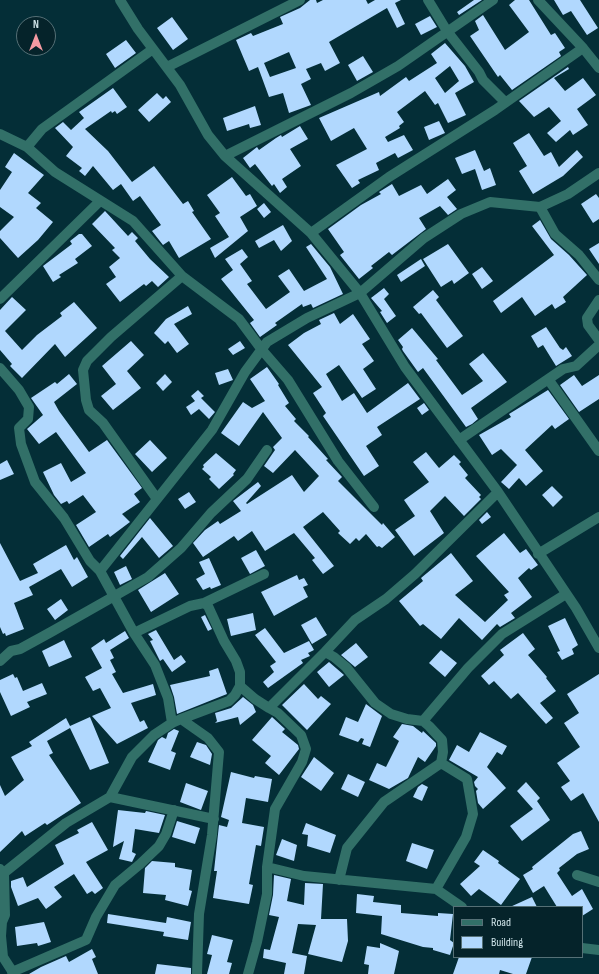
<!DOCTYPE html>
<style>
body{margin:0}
#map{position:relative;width:599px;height:974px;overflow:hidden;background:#042e37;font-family:"Sofia Sans Condensed",sans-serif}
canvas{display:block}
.legend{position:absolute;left:453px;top:906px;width:130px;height:52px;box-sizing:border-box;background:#05232a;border:1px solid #557076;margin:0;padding:5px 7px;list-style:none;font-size:12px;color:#cee3e8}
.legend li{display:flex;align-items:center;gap:8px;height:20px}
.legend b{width:20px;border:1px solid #557076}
.north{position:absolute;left:16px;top:16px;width:40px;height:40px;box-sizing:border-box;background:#05232a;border:1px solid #557076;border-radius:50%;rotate:0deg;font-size:11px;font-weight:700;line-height:16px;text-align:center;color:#cee3e8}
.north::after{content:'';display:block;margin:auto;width:14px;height:18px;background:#f49aa2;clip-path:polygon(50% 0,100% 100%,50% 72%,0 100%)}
</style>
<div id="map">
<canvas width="599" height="974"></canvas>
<ul class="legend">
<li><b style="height:5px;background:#327068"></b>Road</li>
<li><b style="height:11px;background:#b1d8fe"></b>Building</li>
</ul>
<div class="north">N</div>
</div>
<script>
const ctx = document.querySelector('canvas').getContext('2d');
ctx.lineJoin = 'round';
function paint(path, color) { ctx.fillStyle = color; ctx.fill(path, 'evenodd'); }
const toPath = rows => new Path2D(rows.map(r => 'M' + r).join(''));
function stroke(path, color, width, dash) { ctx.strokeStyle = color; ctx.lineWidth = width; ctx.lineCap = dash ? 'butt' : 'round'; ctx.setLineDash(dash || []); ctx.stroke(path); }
paint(toPath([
 [310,0,316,0,317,3,323,0,366,0,368,4,375,0,401,0,395,3,405,24,397,28,387,8,329,42,340,63,325,71,321,63,306,69,311,79,301,84,311,105,289,113,283,93,269,97,258,67,249,71,236,40,251,33,253,36,283,24,280,17,300,8],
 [289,52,296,68,270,77,264,63],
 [474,0,482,0,459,15,457,12],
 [515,0,529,0,551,35,555,33,565,48,559,52,561,56,512,90,500,75,498,77,470,36,479,30,475,21,483,15,505,50,529,32,509,5],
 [554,0,580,0,598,28,587,35,571,11,563,15],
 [430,16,437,27,421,35,415,24],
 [172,17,188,39,173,50,157,28],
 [126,40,136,53,115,68,106,54],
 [445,43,465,66,474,82,455,93,466,115,448,123,438,103,435,105,425,91,397,112,404,122,399,126,400,128,385,137,388,142,404,135,413,150,398,158,395,153,376,163,379,170,358,180,360,183,352,188,336,165,367,149,354,128,331,141,319,118,379,92,380,96,406,77,409,81,437,63,431,54],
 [450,66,459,81,445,93,435,78],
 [363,56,373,72,357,81,348,65],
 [568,67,569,69,554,78,565,91,583,78,596,95,577,109,588,125,573,135,570,130,556,142,547,133,561,121,549,107,534,117,519,101],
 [113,88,127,107,117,114,115,111,112,113,111,111,85,129,108,151,132,182,154,166,183,204,188,201,194,211,192,212,211,239,179,258,169,241,163,245,152,231,161,225,140,196,133,201,121,184,113,190,93,166,85,176,79,171,82,168,66,156,73,147,55,128,63,122,71,130,84,118,79,112],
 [157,93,163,99,166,96,171,102,149,122,138,110],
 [255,106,261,125,250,128,249,124,227,131,223,118],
 [439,121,445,133,429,140,424,127],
 [300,126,308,139,290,149,301,166,282,179,287,187,280,193,274,184,272,186,255,164,250,168,243,158,257,147,259,150,276,138,281,135,282,137],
 [529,133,544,156,551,152,559,167,577,150,583,157,563,176,533,194,519,171,527,166,513,143],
 [475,150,484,171,490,168,496,185,482,190,475,169,462,174,455,158],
 [14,153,44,175,28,193,41,203,36,208,53,222,38,240,18,258,0,238,0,231,14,217,0,207,0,190,12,172,5,167],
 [232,177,246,196,250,194,257,206,240,217,248,231,215,258,210,248,229,237,215,216,220,213,207,195],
 [448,179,456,190,447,197,457,209,448,215,440,206,419,218,426,229,392,255,389,252,371,266,373,268,359,279,340,255,344,252,328,229,361,205,381,194,379,192,392,184,399,196,421,185,427,194],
 [596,194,599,198,599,219,593,223,581,204],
 [264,203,271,212,264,218,257,209],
 [105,211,128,236,132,232,138,238,135,241,150,259,169,277,158,287,152,281,146,286,144,284,120,302,106,284,116,277,109,267,120,258,112,250,115,248,92,224],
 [540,220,551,239,569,255,587,275,563,297,566,302,555,309,552,304,535,316,522,297,501,313,493,301,554,255,532,226],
 [283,225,292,241,281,251,274,240,259,248,255,241],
 [79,234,82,234,92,246,75,259,78,263,59,275,61,277,53,282,43,266,72,244,70,241],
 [599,243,599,264,589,249],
 [311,244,330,267,343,294,313,308,311,304,303,307,302,304,275,323,277,325,260,337,250,323,254,320,221,279,233,270,225,259,242,249,248,257,240,264,252,281,247,284,266,309,290,292,278,276,289,269,304,291,327,279,306,247],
 [448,244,469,273,454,284,452,280,441,287,423,259],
 [421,259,425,266,401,282,397,275],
 [482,267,493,281,482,289,472,274],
 [384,288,389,294,384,299,396,316,387,323,380,312,382,311,371,298],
 [433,290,439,297,436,300,463,336,447,348,421,313,419,314,413,307],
 [12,297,26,310,5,331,22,350,37,335,62,316,60,313,74,302,97,328,65,357,55,344,22,378,10,366,12,364,0,350,0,310],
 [188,306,192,314,174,324,189,344,177,353,168,341,165,344,154,333,166,319],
 [334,313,340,324,353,314,370,339,362,344,374,361,363,369,376,389,362,398,339,365,326,374,342,401,354,393,367,413,408,383,420,399,377,427,382,435,366,446,379,466,364,476,323,416,326,413,313,393,322,387,288,345,304,333,321,324,319,320],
 [546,327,560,348,563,350,566,347,572,356,556,366,543,345,538,348,531,336],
 [412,328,438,359,436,360,462,395,483,381,469,364,483,353,507,382,471,408,478,419,472,424,466,427,423,368,418,372,403,351,402,349,403,347,398,340],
 [131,341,144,355,127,371,141,388,113,410,101,396,116,384,102,366],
 [240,341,245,348,233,355,228,349],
 [267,367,279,384,278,385,289,403,285,406,296,419,294,421,309,436,308,437,328,459,326,460,342,477,338,481,382,525,383,523,395,537,382,548,379,546,377,547,366,534,359,541,356,538,350,544,338,533,340,531,323,512,303,527,334,566,323,574,312,560,315,558,294,533,265,551,252,531,238,541,234,536,203,557,193,543,205,530,218,521,220,524,241,511,233,501,258,482,261,486,246,503,247,504,292,475,304,492,319,476,295,450,273,473,264,466,275,450,273,447,282,438,263,412,239,446,221,433,243,402,252,408,265,401,250,379],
 [228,369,233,380,219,385,215,373],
 [69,374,77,384,54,402,59,411,89,452,107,440,142,488,134,494,140,502,122,514,130,522,110,537,108,534,89,547,76,525,96,512,83,495,69,504,67,501,61,504,54,495,43,472,61,463,71,482,86,473,56,432,39,444,27,429,43,415,31,398,55,382,57,384],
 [165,374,172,382,163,391,156,383],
 [574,375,582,386,599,375,599,399,579,412,560,385],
 [198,390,204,396,201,398,215,412,209,419,199,409,191,415,186,407,195,401,191,396],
 [548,390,569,419,555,429,552,425,525,450,543,471,526,486,519,478,509,489,501,482,517,465,501,449,492,455,479,435,511,417,509,414],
 [424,403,429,410,422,415,417,408],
 [150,440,167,458,152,472,135,454],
 [426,452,439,468,454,455,461,462,459,464,468,475,465,478,481,495,479,497,481,499,464,516,445,496,430,511,444,533,414,556,395,530,415,516,404,500,429,482,413,462],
 [216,453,236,470,233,474,234,475,219,489,209,479,211,477,202,469,204,467,203,465],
 [7,460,14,474,0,480,0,464],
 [552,486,563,497,553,507,542,495],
 [189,492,196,502,185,509,178,499],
 [487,512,491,517,482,524,479,520],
 [150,518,173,546,159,558,142,537,123,559,120,556],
 [504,533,520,553,526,549,538,565,531,570,529,568,518,578,532,597,511,613,515,618,500,627,497,624,482,640,459,618,441,639,423,624,420,626,399,601,423,581,421,578,451,553,473,581,455,595,485,622,508,600,504,595,509,592,476,556],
 [0,543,20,581,38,573,33,564,66,545,74,560,77,557,88,577,72,587,61,569,29,587,33,595,14,603,24,629,6,636,5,633,3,634,0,627],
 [256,550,265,566,250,574,241,558],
 [209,558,221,585,211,589,210,587,203,590,196,579,205,574,199,562],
 [126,566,132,579,120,585,114,572],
 [165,573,179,594,151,612,138,590],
 [297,575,299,580,304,578,308,585,303,587,308,597,274,616,261,592],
 [61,599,68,610,55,620,47,609],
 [253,613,256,630,231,636,227,619],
 [205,615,212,629,208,631,201,617],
 [316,617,327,635,312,644,301,625],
 [565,618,578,645,572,649,574,654,562,660,557,652,560,651,548,626],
 [265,628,284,653,309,641,314,650,308,653,310,656,301,660,303,663,268,688,263,682,274,672,270,666,276,662,255,635],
 [156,630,174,660,181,655,186,662,172,672,163,659,160,661,150,641,153,640,148,634],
 [125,631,129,638,110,650,114,658,110,660,116,672,112,674,123,693,153,684,156,695,131,703,140,722,144,720,148,728,117,744,92,716,111,708,100,688,93,691,85,677,102,668,91,648,104,639,106,643],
 [523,633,535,649,528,655,547,677,546,678,556,691,540,703,553,718,546,724,518,693,511,699,494,681,489,685,481,676,504,655,500,650],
 [64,640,72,657,49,667,42,651],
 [356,643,368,657,355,667,341,655],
 [441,650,457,663,445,677,429,663],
 [329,662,344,675,329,687,317,672],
 [218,668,227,694,177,714,174,697,170,685,210,676,209,671],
 [13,674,15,678,17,677,23,691,42,683,47,694,27,702,30,707,11,716,0,692,0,680],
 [599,674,599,822,583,793,571,801,561,787,570,781,557,763,580,747,564,723,579,713,567,694],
 [304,684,318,699,321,696,331,704,307,730,282,705],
 [243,697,253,705,256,712,240,725,238,717,215,723,217,721,215,713,231,708],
 [366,704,382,716,370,747,362,744,364,739,361,738,358,742,339,735,346,717,358,722],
 [90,717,109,763,90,770,70,728,47,741,53,753,49,755,81,803,47,825,45,823,25,836,22,831,0,852,0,785,5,796,24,780,11,757,32,746,29,742,66,718,70,726],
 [272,717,285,729,282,732,298,745,299,749,279,775,265,763,271,756,252,740],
 [402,724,413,726,422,733,423,731,436,743,436,746,425,762,418,757,408,778,389,789,369,780,377,763,386,767,399,741,393,737],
 [174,729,179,731,171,751,176,753,170,770,148,762,158,740,162,737,166,739,168,733],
 [480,732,507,746,502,755,497,752,487,767,506,788,483,809,478,803,476,791,478,789,475,786,474,782,478,777,449,760,457,745,469,752],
 [197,742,206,745,212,754,210,765,190,757],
 [314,757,334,773,321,791,301,777],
 [231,772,254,778,255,776,272,779,268,802,246,798,242,823,264,827,261,846,256,845,249,884,253,885,249,904,213,898,217,871,214,871,219,825,227,827,229,820,221,817],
 [348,774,365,782,358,797,341,789],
 [526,782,540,798,537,801,550,820,522,841,510,826,533,809,517,791],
 [186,783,208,791,201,810,180,802],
 [422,784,428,787,422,801,413,797,418,787],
 [118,810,145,813,146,811,165,815,159,833,135,829,132,852,136,854,132,862,119,859,124,841,113,847],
 [177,821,200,828,195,844,172,837],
 [92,822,108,850,86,862,103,888,95,894,92,891,87,894,74,874,54,887,62,897,46,909,38,898,18,906,11,887,11,881,23,877,27,887,64,864,55,845,79,833,77,830],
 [306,823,336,835,330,853,307,846,308,835,302,834],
 [581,831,589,849,577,854,559,868,560,870,557,873,572,896,582,889,593,909,582,916,582,907,557,907,544,886,533,893,523,875,533,869,532,867,573,834],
 [282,839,297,845,294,861,276,855],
 [412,843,434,850,427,869,406,861],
 [483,850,499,861,498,863,520,879,501,905,479,889,471,896,460,884,480,866,474,862],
 [152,861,175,863,175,867,192,870,189,890,192,891,188,906,165,900,166,895,143,893,145,868],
 [274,875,291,879,287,901,304,905,305,883,323,884,321,919,347,919,348,941,342,962,308,954,316,925,298,924,292,953,307,956,304,974,284,974,286,963,263,958,264,949,270,950,279,917,269,915,273,895],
 [357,894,374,896,373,902,401,905,401,913,438,916,438,913,453,914,450,940,454,943,450,955,433,950,433,948,423,947,381,934,382,916,356,913],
 [532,897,537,907,510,907],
 [108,914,166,923,167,917,191,922,188,940,163,936,164,932,107,923],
 [44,922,51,942,38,946,37,943,17,946,15,927],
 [212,935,233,940,227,962,232,963,229,974,207,974,212,955,207,954],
 [380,943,399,951,394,974,368,974,369,965,364,964,367,946,380,948],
 [92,949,96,957,92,959,98,974,29,974,41,967,66,956,69,962],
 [459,957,532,957,526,974,513,974,500,970,499,974,453,974],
 [157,964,191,968,191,974,155,974]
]), '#b1d8fe');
stroke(toPath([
 [120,0,138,29,180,85,208,135,225,156,311,233,360,293,405,367,498,492,576,608,599,648],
 [428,0,447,31,479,72,483,80,505,102],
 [538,0,583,48,599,68],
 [167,67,300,0],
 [0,134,27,147,55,172,133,221,182,276,239,319,262,350,288,380,338,461,374,507],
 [27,147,42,129,153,49],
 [225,156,351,93,398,66,493,0],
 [540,207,555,234,579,255,599,280],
 [311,233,389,177,495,110,583,48],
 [0,299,100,201],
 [599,300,587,318,588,325,599,340],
 [0,368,19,390,29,407,28,419,19,428,21,444,35,482,64,518,90,561,100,571],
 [548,379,599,451],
 [459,440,563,369,576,366,599,345],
 [157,499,103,423,89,410,86,400,83,370,87,361,111,337,182,276],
 [538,554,599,517],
 [204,603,264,574],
 [134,633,190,606,204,603,208,606,224,641,236,661,240,672,240,686,235,695,229,701,181,719],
 [325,652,334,657,346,667,375,703,391,714,407,719,423,721,429,726,442,740,443,752,441,763],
 [0,661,11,651,20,649,51,632,148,577,181,548,211,513,247,479,267,450],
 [240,686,255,699,269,708],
 [423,721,468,668,502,634,566,594],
 [172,723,181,719,208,738,219,752,212,835,199,914,197,974],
 [110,797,214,819],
 [267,867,304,876,436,889,462,907],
 [0,869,4,874,5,915,2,922,1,936,3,957,14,974],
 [577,875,599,882],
 [0,876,66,823,110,797,132,757,154,735,172,723,168,698,155,665,134,633,100,571,212,430,245,372,267,342,307,318,360,293,424,238,461,214,490,202,540,207,568,194,599,173],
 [339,880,347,848,384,802,441,763],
 [436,889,466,837,473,814,467,779,441,763],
 [582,948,599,950],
 [12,972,86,940,96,917,115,885,139,865,159,846,166,834,174,810],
 [248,974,257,942,267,894,267,867,275,809,302,762,306,749,301,735,278,713,269,708,325,652,355,620,386,599,415,574,498,492]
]), '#327068', 10);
</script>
